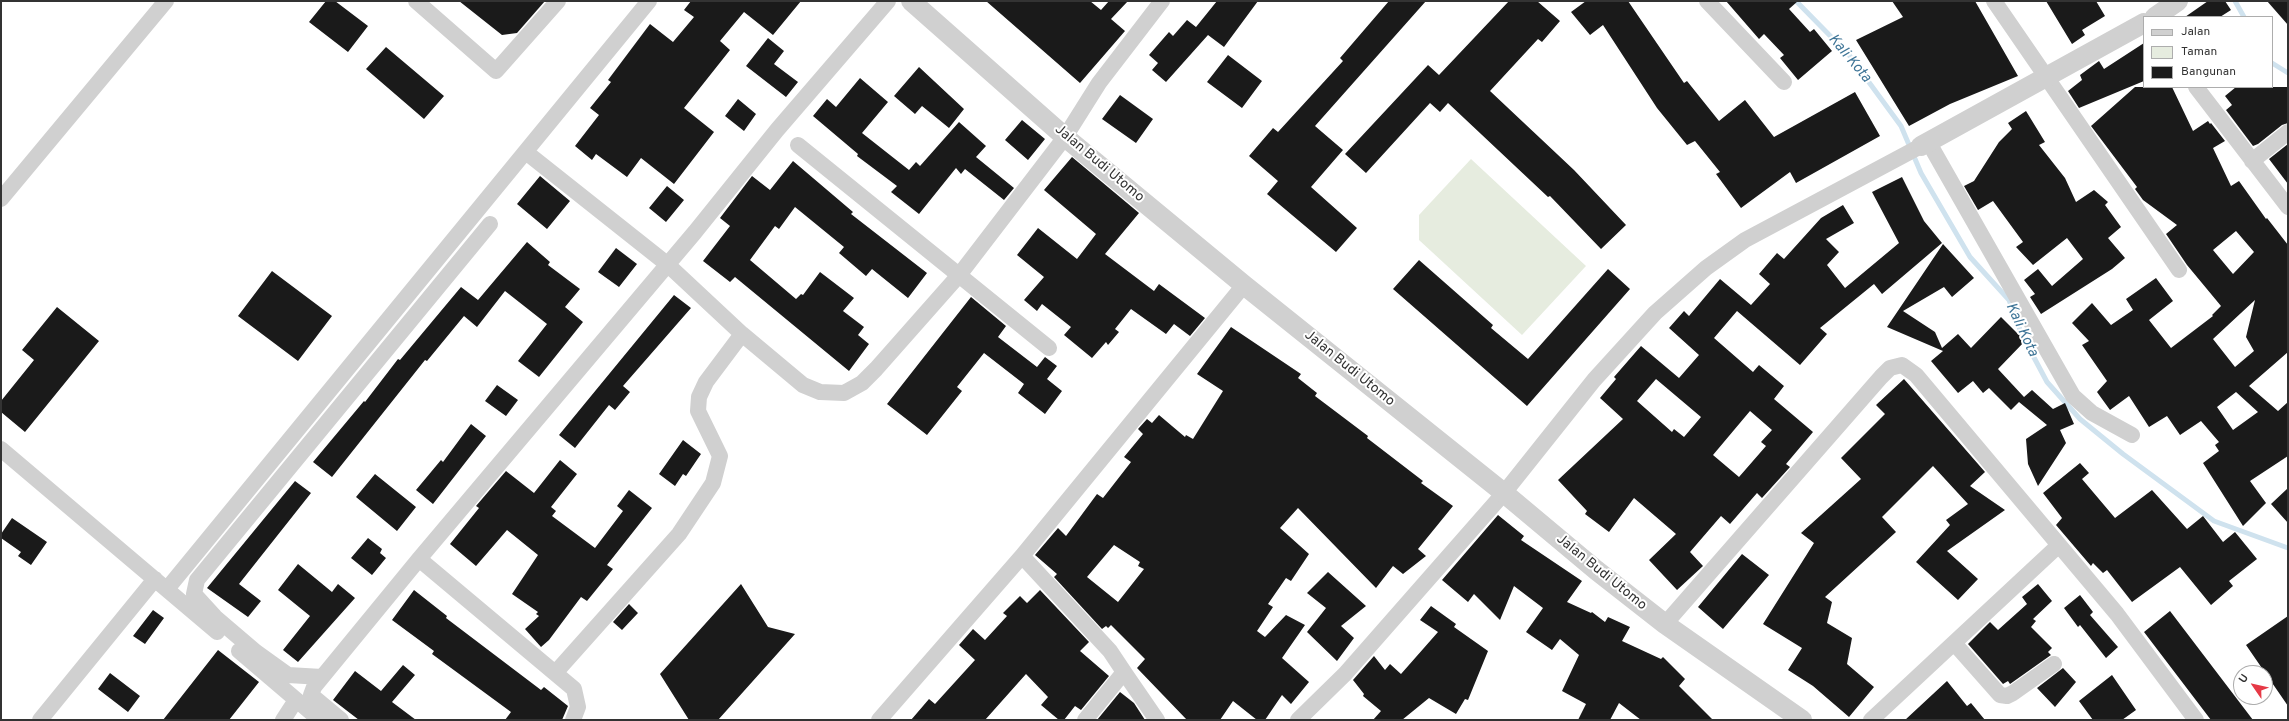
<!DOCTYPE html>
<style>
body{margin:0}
#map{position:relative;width:2289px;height:721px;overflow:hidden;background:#fff;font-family:Overpass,sans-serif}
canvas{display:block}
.frame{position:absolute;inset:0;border:2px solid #333;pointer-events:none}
.legend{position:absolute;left:2143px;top:16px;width:130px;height:72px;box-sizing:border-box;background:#fff;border:1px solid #adadad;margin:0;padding:5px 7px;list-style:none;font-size:12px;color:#333}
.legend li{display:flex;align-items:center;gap:8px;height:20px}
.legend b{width:20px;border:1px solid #adadad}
.north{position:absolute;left:2233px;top:665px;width:40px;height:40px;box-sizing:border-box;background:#fff;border:1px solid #adadad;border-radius:50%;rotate:304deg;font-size:11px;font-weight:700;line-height:16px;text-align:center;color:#333}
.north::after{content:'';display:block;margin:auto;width:14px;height:18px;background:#e63946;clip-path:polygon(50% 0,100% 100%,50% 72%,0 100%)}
</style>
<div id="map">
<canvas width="2289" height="721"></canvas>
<div class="frame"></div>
<ul class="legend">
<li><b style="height:5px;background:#d0d0d0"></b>Jalan</li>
<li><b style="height:11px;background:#e6ecdf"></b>Taman</li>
<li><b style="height:11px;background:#1a1a1a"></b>Bangunan</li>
</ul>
<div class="north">U</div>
</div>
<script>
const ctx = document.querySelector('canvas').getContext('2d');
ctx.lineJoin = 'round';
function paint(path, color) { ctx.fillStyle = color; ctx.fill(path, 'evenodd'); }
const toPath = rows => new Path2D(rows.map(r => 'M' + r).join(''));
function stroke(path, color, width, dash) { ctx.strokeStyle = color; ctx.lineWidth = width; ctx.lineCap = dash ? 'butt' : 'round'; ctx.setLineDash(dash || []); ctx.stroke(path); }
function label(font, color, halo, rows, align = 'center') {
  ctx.font = font + ' Overpass,sans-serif'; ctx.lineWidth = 4; ctx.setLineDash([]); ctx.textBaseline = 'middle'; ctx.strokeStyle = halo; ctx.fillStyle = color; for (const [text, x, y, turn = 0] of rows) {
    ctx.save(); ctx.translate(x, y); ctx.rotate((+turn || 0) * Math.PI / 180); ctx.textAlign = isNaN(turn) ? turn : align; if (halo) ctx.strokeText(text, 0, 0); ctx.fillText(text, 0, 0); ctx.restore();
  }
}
paint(toPath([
 [1471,159,1586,266,1522,335,1419,240,1419,215]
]), '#e6ecdf');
stroke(toPath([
 [1796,1,1849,55,1901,126,1921,173,1970,257,2009,300,2022,335,2047,382,2080,419,2123,454,2214,521,2288,548],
 [2235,1,2244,17],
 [2272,63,2288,73]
]), '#cfe2ee', 5);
paint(toPath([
 [326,1,335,1,368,26,348,52,309,22],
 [459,1,545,1,517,33,502,35],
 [691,1,801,1,773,35,744,12,720,41,730,50,684,108,714,132,674,184,641,158,627,177,596,154,592,160,575,146,599,115,590,108,611,82,608,80,650,24,673,42,694,17,684,10],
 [986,1,1090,1,1101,10,1109,1,1128,1,1111,19,1125,31,1080,83],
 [1217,1,1258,1,1224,47,1208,35,1166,82,1152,70,1158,63,1149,55,1169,32,1173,36,1187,20,1196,27],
 [1389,1,1426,1,1315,126,1343,150,1311,187,1357,228,1336,252,1267,194,1278,181,1249,156,1273,128,1278,132,1343,61,1340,58],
 [1509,1,1537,1,1560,21,1542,42,1538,39,1490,91,1574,170,1626,225,1601,249,1550,196,1548,197,1448,103,1440,112,1430,103,1366,173,1345,154,1428,65,1439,75],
 [1586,1,1628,1,1684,83,1687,81,1719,121,1745,100,1774,137,1855,92,1880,136,1796,183,1790,172,1741,208,1716,174,1720,172,1695,141,1687,145,1657,108,1603,25,1590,35,1571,12],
 [1726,1,1798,1,1789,9,1810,32,1814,29,1832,51,1798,80,1780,58,1784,55,1764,34,1759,39],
 [1892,1,1975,1,2018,76,1950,104,1909,126,1856,40,1903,17],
 [2046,1,2096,1,2105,16,2082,30,2085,35,2072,44],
 [2208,1,2225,1,2231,10,2220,17,2185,17],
 [2267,1,2288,1,2288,25],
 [768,38,784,51,774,64,798,82,786,97,746,66],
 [2144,43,2144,81,2079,108,2068,91,2082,80,2080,75,2099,61,2104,69],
 [386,47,444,96,424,119,366,69],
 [1228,55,1262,81,1242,108,1207,82],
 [919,67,964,109,949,128,922,106,915,114,894,96],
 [860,78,888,102,862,133,909,170,916,162,920,166,959,122,986,146,976,157,1014,188,1004,200,965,169,961,174,956,168,919,214,891,192,897,186,857,156,858,154,813,116,827,99,836,107],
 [2135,87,2172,87,2193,131,2208,121,2210,124,2211,123,2225,141,2213,148,2231,186,2239,181,2266,219,2267,218,2288,245,2288,352,2249,386,2278,411,2288,402,2288,456,2250,481,2266,503,2243,526,2203,463,2219,451,2215,445,2219,442,2201,421,2180,435,2167,416,2149,427,2129,396,2110,410,2097,392,2107,381,2082,345,2089,341,2072,323,2092,303,2111,325,2133,310,2126,299,2156,278,2173,301,2149,320,2171,348,2213,316,2212,315,2221,306,2187,265,2166,234,2177,225,2143,200,2135,189,2137,187,2091,126],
 [2236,231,2254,252,2233,274,2213,250],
 [2255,300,2246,337,2254,351,2235,367,2213,339],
 [2236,392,2258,412,2233,430,2217,407],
 [2236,87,2288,87,2288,123,2282,125,2258,144,2253,146,2226,110,2232,105,2225,96],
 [1120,95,1153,119,1136,143,1102,119],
 [738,99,756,114,744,131,725,116],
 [2026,111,2045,142,2039,145,2065,178,2076,202,2094,190,2108,202,2105,205,2121,227,2108,238,2125,258,2112,269,2041,314,2030,297,2035,294,2024,280,2038,269,2052,286,2083,259,2067,238,2033,265,2016,247,2023,242,1993,201,1978,210,1964,186,1974,181,1999,142,2012,129,2008,123],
 [1022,120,1045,139,1028,160,1005,140],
 [2288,144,2288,184,2269,159],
 [1072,157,1139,213,1105,254,1154,291,1159,284,1205,318,1190,336,1174,324,1166,334,1131,309,1115,329,1119,332,1108,345,1106,342,1092,358,1064,335,1071,327,1042,304,1037,311,1024,300,1044,277,1017,255,1038,228,1077,259,1096,234,1044,190],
 [793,161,853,212,851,214,927,273,908,298,872,269,866,276,839,253,844,247,795,207,779,229,775,226,750,260,796,299,801,294,803,295,820,272,854,298,843,311,864,327,858,335,869,344,849,371,735,277,730,282,703,261,730,226,720,218,752,176,770,190],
 [540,176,570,201,547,229,517,204],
 [1902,177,1924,221,1942,243,1882,294,1874,284,1820,328,1827,334,1800,365,1737,311,1714,338,1753,372,1759,365,1784,386,1774,399,1813,432,1786,464,1790,467,1762,498,1757,493,1730,524,1721,516,1690,552,1703,566,1677,590,1649,560,1676,534,1634,498,1609,532,1585,514,1587,511,1558,480,1623,419,1600,398,1616,379,1614,377,1641,346,1679,378,1699,355,1669,328,1684,311,1689,316,1720,279,1751,305,1770,284,1759,274,1777,253,1784,259,1821,218,1843,205,1854,223,1826,239,1839,252,1827,265,1845,288,1899,243,1872,192],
 [1656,379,1701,417,1684,437,1674,429,1672,432,1637,401],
 [1750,411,1772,430,1761,442,1766,446,1739,477,1713,455],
 [667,186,684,200,666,222,649,208],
 [527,242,550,262,548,265,580,289,565,307,583,322,539,377,518,361,547,324,505,291,477,327,464,316,427,361,425,360,332,477,313,462,364,401,365,402,398,359,400,360,461,287,478,300],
 [1943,244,1974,278,1952,297,1944,287,1903,311,1935,332,1942,348,1958,334,1971,348,2001,317,2025,341,1998,369,2024,397,2032,390,2053,409,2065,403,2074,424,2060,430,2066,443,2038,486,2028,464,2026,439,2047,425,2019,402,2011,410,1989,388,1983,393,1973,381,1958,393,1931,361,1943,351,1887,327],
 [616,248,637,264,619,287,598,272],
 [1419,260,1493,325,1491,328,1528,359,1608,269,1630,289,1527,406,1393,289],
 [272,271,332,316,298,361,238,316],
 [674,295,691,308,623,386,630,392,615,410,609,405,575,448,559,435],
 [971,297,1006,326,998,337,1037,367,1045,357,1057,366,1047,379,1062,391,1045,414,1018,393,1024,384,984,353,957,387,962,391,927,435,887,404],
 [57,307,99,341,25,432,1,412,1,401,34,360,22,350],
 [1231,327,1301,374,1298,378,1317,393,1315,396,1368,436,1367,438,1423,481,1421,483,1453,506,1418,549,1426,556,1403,574,1393,566,1376,588,1298,508,1280,528,1309,554,1291,581,1286,578,1268,604,1273,607,1257,631,1265,637,1286,615,1305,625,1282,658,1309,682,1291,704,1282,695,1265,720,1257,720,1233,701,1220,720,1187,720,1137,668,1145,659,1111,625,1108,628,1106,626,1102,629,1054,577,1057,574,1035,555,1058,528,1066,536,1097,494,1103,498,1131,462,1124,457,1143,434,1138,429,1147,419,1152,423,1159,415,1185,437,1186,435,1193,439,1223,391,1197,374],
 [1114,545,1140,562,1138,566,1144,569,1118,602,1087,577],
 [1904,379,1985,472,1970,486,2005,510,1947,551,1978,579,1958,600,1916,562,1950,525,1946,520,1968,504,1933,466,1882,517,1896,532,1825,597,1832,602,1827,623,1852,638,1847,664,1874,687,1849,717,1813,686,1788,670,1802,648,1763,624,1814,543,1801,533,1861,479,1841,458,1885,414,1876,405],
 [497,385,518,400,506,416,485,401],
 [471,424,486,436,433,504,416,490,441,460,443,462],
 [683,440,701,454,686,476,683,474,675,486,659,474],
 [560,460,577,474,551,507,556,511,552,516,595,548,623,511,617,506,629,490,652,508,607,565,613,569,587,601,581,597,549,640,541,647,525,629,539,616,536,614,538,612,512,594,538,555,507,530,476,566,450,544,479,508,476,506,506,471,534,493],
 [2080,463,2089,473,2082,479,2115,518,2152,490,2187,529,2203,516,2223,542,2235,532,2257,559,2229,581,2233,586,2211,605,2180,567,2132,602,2107,570,2103,573,2093,563,2091,566,2056,525,2062,518,2043,493],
 [375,474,416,507,397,531,356,497],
 [295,481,311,493,239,584,261,601,248,617,207,588],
 [2288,488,2288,523,2271,504],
 [1498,515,1524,536,1521,540,1582,581,1567,602,1591,613,1592,612,1605,622,1608,617,1630,627,1622,641,1661,659,1663,657,1685,679,1679,686,1713,720,1641,720,1619,703,1610,720,1578,720,1586,704,1562,691,1579,655,1560,639,1552,650,1526,632,1543,608,1514,586,1500,620,1474,594,1468,602,1442,580],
 [12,518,47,542,31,565,18,556,21,552,1,538,1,534],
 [368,538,382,549,380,553,386,558,372,575,351,558],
 [1742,554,1769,575,1723,629,1698,607],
 [298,564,332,592,338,584,355,598,298,662,283,650,310,616,278,590],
 [1328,572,1366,606,1341,626,1354,638,1337,661,1307,632,1326,608,1307,593],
 [741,584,768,627,795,634,718,720,689,720,660,674],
 [2038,584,2052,601,2033,619,2036,621,2031,627,2052,648,2048,652,2051,655,2010,684,2008,681,2003,684,1968,644,1990,622,1998,630,2027,604,2022,597],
 [414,590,447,616,446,618,541,690,544,687,568,706,562,720,505,720,511,712,432,654,434,651,392,620],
 [1040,590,1089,642,1080,651,1109,676,1081,710,1075,706,1064,720,1059,720,1041,705,1048,697,1026,674,985,720,911,720,929,699,935,704,975,660,959,645,973,629,985,640,1007,616,1003,613,1020,596,1027,603],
 [2080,595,2093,612,2090,615,2118,647,2106,658,2080,625,2078,627,2064,608],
 [629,604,638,613,622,630,613,622],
 [1431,606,1456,624,1454,627,1488,651,1468,700,1465,699,1456,714,1429,698,1402,720,1373,720,1381,711,1363,696,1364,694,1353,680,1374,656,1385,670,1390,664,1401,674,1438,632,1420,620],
 [153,610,164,618,145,644,133,636],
 [2170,611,2253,720,2211,720,2144,632],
 [2288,616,2288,706,2246,645],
 [218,650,259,682,229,720,163,720],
 [403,665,415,675,392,702,416,720,359,720,333,700,355,671,381,691],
 [2063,668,2076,682,2055,707,2037,688],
 [110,673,140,696,128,712,98,689],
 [2112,675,2136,710,2122,720,2093,720,2079,701],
 [1947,681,1967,706,1971,703,1985,720,1905,720],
 [1120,692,1134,703,1145,720,1097,720]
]), '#1a1a1a');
stroke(toPath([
 [416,1,496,71,558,1],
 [1707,1,1784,82],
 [1994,1,2179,270],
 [2196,87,2288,207],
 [1929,143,2073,396,2092,413,2132,435],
 [798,145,1049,348],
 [527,153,667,264,742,334,803,385,820,392,844,393,862,383,876,369,960,274,1065,137,1099,83,1162,1],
 [2252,161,2288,132],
 [1,199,166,1],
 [1,449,217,632],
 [1022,556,1110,651,1124,672,1085,720],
 [419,559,574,689,578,707,573,720],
 [167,589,649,1],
 [1665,624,1881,377,1890,368,1902,365,1916,375,2117,614,2196,720],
 [1954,643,2000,695,2007,696,2013,693,2054,664],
 [239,651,320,720],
 [556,672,679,534,713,483,720,456,698,411,699,397,706,382,742,334],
 [1124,672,1157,720],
 [322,677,288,675,256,652,215,617,194,594,197,580,490,224],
 [40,720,155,579],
 [283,720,296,700],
 [341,720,311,695,314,687,419,559,695,232,777,130,888,1],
 [879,720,1022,556,1244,285],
 [1298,720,1345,674,1504,493,1594,380,1655,313,1706,268,1745,240,1921,146],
 [1871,720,2059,545]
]), '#d0d0d0', 16);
stroke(toPath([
 [911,1,1065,137,1244,285,1504,493,1596,570,1665,624,1802,720],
 [2155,17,2178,1],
 [1921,146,2144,23]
]), '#d0d0d0', 20);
label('14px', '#333', '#fff', [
 ["Jalan Budi Utomo",1099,164,40],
 ["Jalan Budi Utomo",1349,369,39],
 ["Jalan Budi Utomo",1601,573,39]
]);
label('italic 15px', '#3f7597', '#fff', [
 ["Kali Kota",1849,59,50],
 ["Kali Kota",2021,330,65]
]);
</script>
